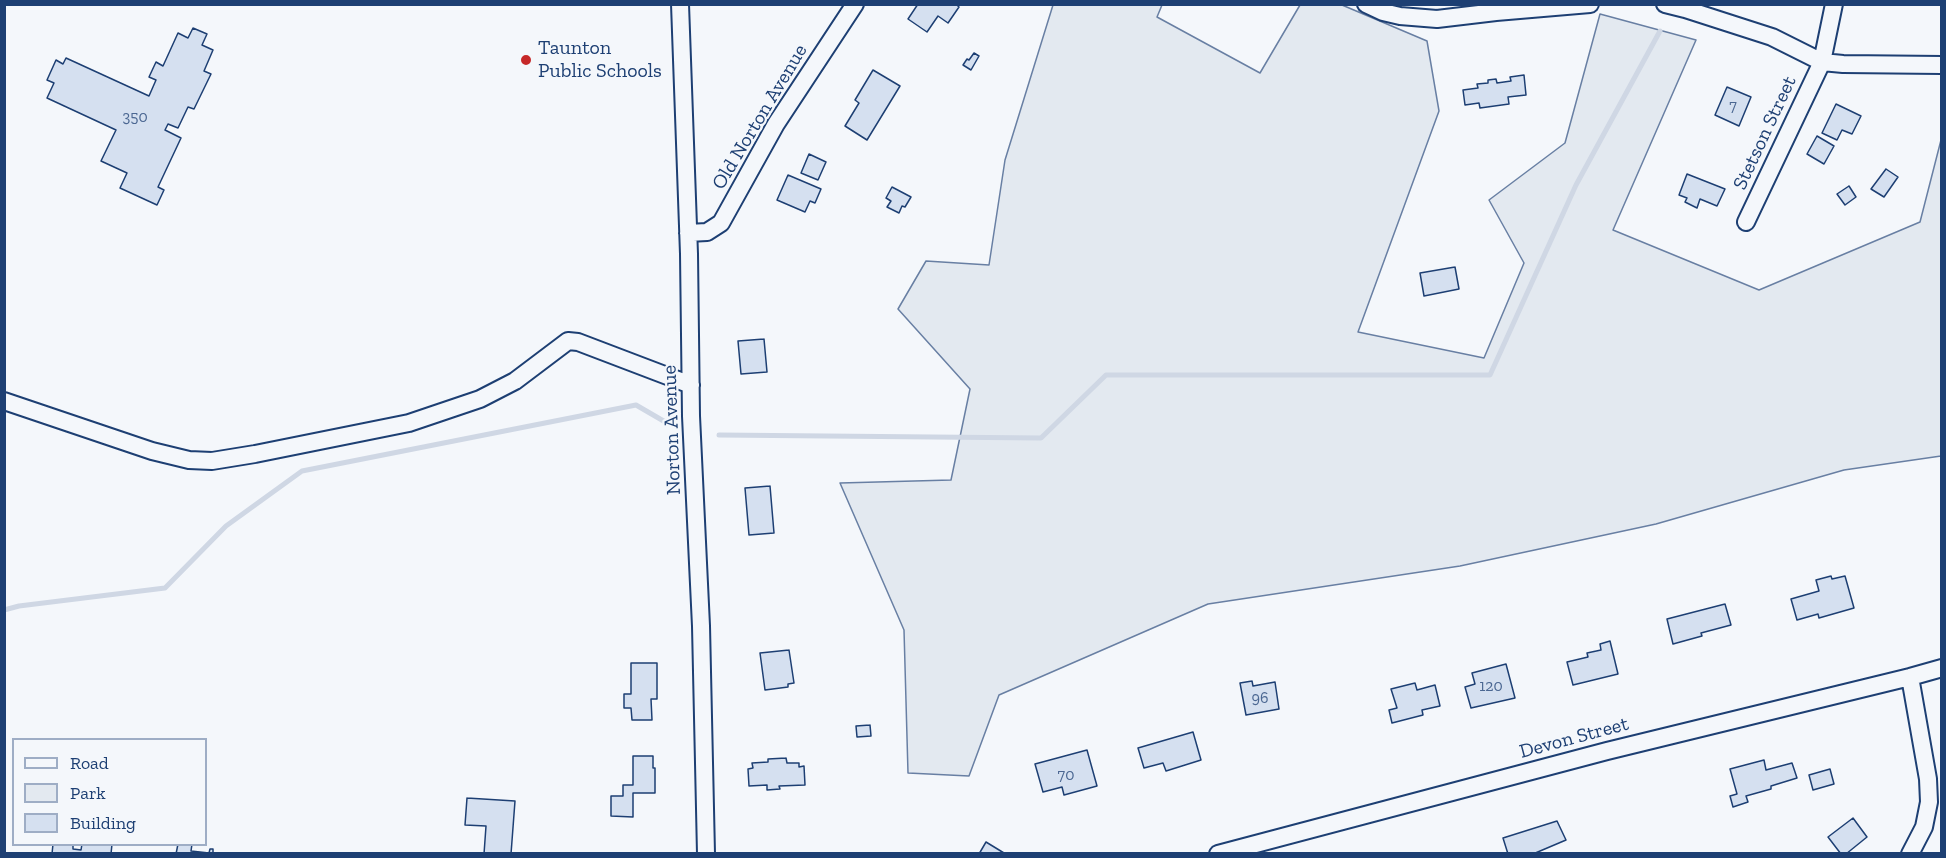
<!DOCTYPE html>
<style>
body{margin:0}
#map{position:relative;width:1946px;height:858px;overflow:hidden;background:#f4f7fb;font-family:"Zilla Slab",serif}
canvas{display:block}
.frame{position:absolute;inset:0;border:6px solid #1d3f73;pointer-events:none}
.legend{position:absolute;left:12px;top:738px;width:195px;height:108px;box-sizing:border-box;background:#f4f7fb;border:2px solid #9eadc5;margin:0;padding:8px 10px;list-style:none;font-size:18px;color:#1d3f73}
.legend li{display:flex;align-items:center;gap:12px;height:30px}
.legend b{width:30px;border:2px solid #9eadc5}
</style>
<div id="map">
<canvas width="1946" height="858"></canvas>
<div class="frame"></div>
<ul class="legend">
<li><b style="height:8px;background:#f4f7fb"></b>Road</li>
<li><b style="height:16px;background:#e3e9f0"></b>Park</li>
<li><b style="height:16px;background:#d5e0f0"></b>Building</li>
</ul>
</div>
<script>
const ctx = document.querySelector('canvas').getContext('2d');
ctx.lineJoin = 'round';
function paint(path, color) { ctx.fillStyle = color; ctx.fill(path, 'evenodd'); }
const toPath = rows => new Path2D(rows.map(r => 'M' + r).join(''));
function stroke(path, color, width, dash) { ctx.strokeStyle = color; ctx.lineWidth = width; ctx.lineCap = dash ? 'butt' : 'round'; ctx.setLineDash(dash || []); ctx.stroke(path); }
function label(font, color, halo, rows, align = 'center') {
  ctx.font = font + ' "Zilla Slab",serif'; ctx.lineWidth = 4.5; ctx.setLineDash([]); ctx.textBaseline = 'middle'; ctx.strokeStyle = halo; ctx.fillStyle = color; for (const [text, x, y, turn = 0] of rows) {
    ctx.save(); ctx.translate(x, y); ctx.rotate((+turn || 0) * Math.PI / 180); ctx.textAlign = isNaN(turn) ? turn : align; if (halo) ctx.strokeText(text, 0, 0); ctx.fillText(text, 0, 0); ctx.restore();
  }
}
const green = toPath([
 [1053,5,1162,5,1157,17,1260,73,1300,5,1342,5,1427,41,1439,111,1358,332,1484,358,1524,263,1489,200,1565,143,1600,14,1696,40,1613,230,1759,290,1920,222,1941,140,1941,456,1844,470,1656,524,1460,566,1208,604,999,695,969,776,908,773,904,630,840,483,951,480,970,389,898,309,926,261,989,265,1005,160,1053,5]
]);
paint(green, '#e3e9f0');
stroke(green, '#687fa3', 1.5);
stroke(toPath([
 [719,435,1041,438,1106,375,1490,375,1576,185,1660,31],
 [4,610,19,606,165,588,226,526,302,471,636,405,667,423]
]), '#cfd7e4', 5);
const building = toPath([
 [918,4,956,4,959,7,948,23,938,16,927,32,908,19,918,4],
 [193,28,207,34,202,45,213,50,204,71,211,74,194,109,188,107,178,128,168,124,165,130,181,138,158,187,164,190,157,205,120,188,127,173,101,161,116,130,47,98,54,83,47,80,56,60,63,64,66,58,149,96,156,80,149,77,156,62,163,66,178,33,188,38,193,28],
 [974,53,979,56,971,70,963,65,967,59,969,60,974,53],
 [873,70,900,86,867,140,845,126,859,103,855,100,873,70],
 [1524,75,1526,95,1508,97,1509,104,1480,108,1479,103,1465,105,1463,90,1478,88,1477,84,1488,83,1488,80,1496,79,1497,83,1511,81,1510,77,1524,75],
 [1727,87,1751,97,1739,126,1715,115,1727,87],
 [1836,104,1861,116,1852,134,1842,130,1837,140,1822,133,1836,104],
 [1817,136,1834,146,1824,164,1807,154,1817,136],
 [809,154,826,162,818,180,801,173,809,154],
 [1886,169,1898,177,1884,197,1871,189,1886,169],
 [1687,174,1725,189,1717,206,1700,199,1697,208,1685,202,1687,198,1679,195,1687,174],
 [788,175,821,189,815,203,810,201,805,212,777,200,788,175],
 [1849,186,1856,197,1845,205,1837,194,1849,186],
 [892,187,911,197,905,207,902,206,899,213,887,207,891,201,886,198,892,187],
 [1455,267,1459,289,1424,296,1420,273,1455,267],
 [764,339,767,372,741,374,738,341,764,339],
 [770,486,774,533,749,535,745,488,770,486],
 [1831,576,1832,579,1845,576,1854,608,1819,618,1818,614,1797,620,1791,599,1819,591,1816,580,1831,576],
 [1725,604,1731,625,1701,633,1702,636,1673,644,1667,619,1725,604],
 [1610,641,1618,674,1573,685,1567,662,1588,657,1587,653,1601,650,1600,644,1610,641],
 [789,650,794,683,788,684,788,687,765,690,760,653,789,650],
 [631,663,657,663,657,699,651,699,652,720,632,720,631,708,624,708,624,694,631,694,631,663],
 [1506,664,1515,698,1471,708,1465,687,1475,684,1472,673,1506,664],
 [1252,681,1253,686,1275,682,1279,709,1246,715,1240,683,1252,681],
 [1415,683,1417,690,1435,685,1440,706,1422,710,1423,715,1392,723,1389,710,1397,708,1391,689,1415,683],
 [870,725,871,736,857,737,856,726,870,725],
 [1193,732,1201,760,1166,771,1163,763,1144,768,1138,748,1193,732],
 [1087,750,1097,786,1064,795,1062,787,1043,792,1035,764,1087,750],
 [633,756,653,756,653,768,655,768,655,793,633,793,633,817,611,816,611,796,623,796,623,785,633,785,633,756],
 [786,758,787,763,799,763,799,767,804,766,805,785,779,786,780,789,767,790,767,785,749,786,748,769,753,768,752,763,768,762,768,759,786,758],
 [1764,760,1766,770,1792,763,1797,778,1771,786,1771,789,1746,796,1748,802,1733,807,1730,796,1737,794,1730,769,1764,760],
 [1830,769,1834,784,1813,790,1809,775,1830,769],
 [467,798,515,801,511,854,484,854,486,826,465,825,467,798],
 [1853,818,1867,837,1846,854,1841,854,1828,837,1853,818],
 [1557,821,1566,840,1533,854,1508,854,1503,838,1557,821],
 [986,842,1004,853,1004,854,979,854,986,842],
 [53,844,73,844,73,849,81,850,82,844,112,844,111,854,52,854,53,844],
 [178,844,192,844,191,851,209,853,210,849,213,849,213,853,219,854,176,854,178,844]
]);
paint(building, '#d5e0f0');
stroke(building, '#1d3f73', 1.5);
const street = toPath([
 [680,4,689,254,691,416,701,626,706,854],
 [1366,4,1383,12,1400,16,1437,19,1496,12,1590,4],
 [1665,4,1685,9,1772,37,1822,62,1843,64,1942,65],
 [1746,222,1822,62,1834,4],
 [688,233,707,232,721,223,776,124,855,4],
 [4,401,152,451,189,460,212,461,255,454,409,423,480,399,515,381,568,341,578,342,691,385],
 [1218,854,1607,751,1910,677,1942,668],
 [1910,854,1924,827,1929,802,1928,779,1910,677]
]);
stroke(street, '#1d3f73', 20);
stroke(street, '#f4f7fb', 16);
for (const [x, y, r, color] of [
 [526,60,6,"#c62828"]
]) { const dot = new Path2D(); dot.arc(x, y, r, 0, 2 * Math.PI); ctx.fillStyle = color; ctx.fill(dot); stroke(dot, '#f4f7fb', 2); }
label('16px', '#4b6792', null, [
 ["7",1733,106],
 ["350",135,117],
 ["120",1491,686],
 ["96",1260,698],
 ["70",1066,775]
]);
label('20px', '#1d3f73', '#f4f7fb', [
 ["Taunton",538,48],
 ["Public Schools",538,71]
], 'left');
label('20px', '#1d3f73', '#f4f7fb', [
 ["Old Norton Avenue",760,117,-59],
 ["Stetson Street",1765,133,-65],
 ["Norton Avenue",672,430,-92],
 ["Devon Street",1574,738,-15]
]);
</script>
